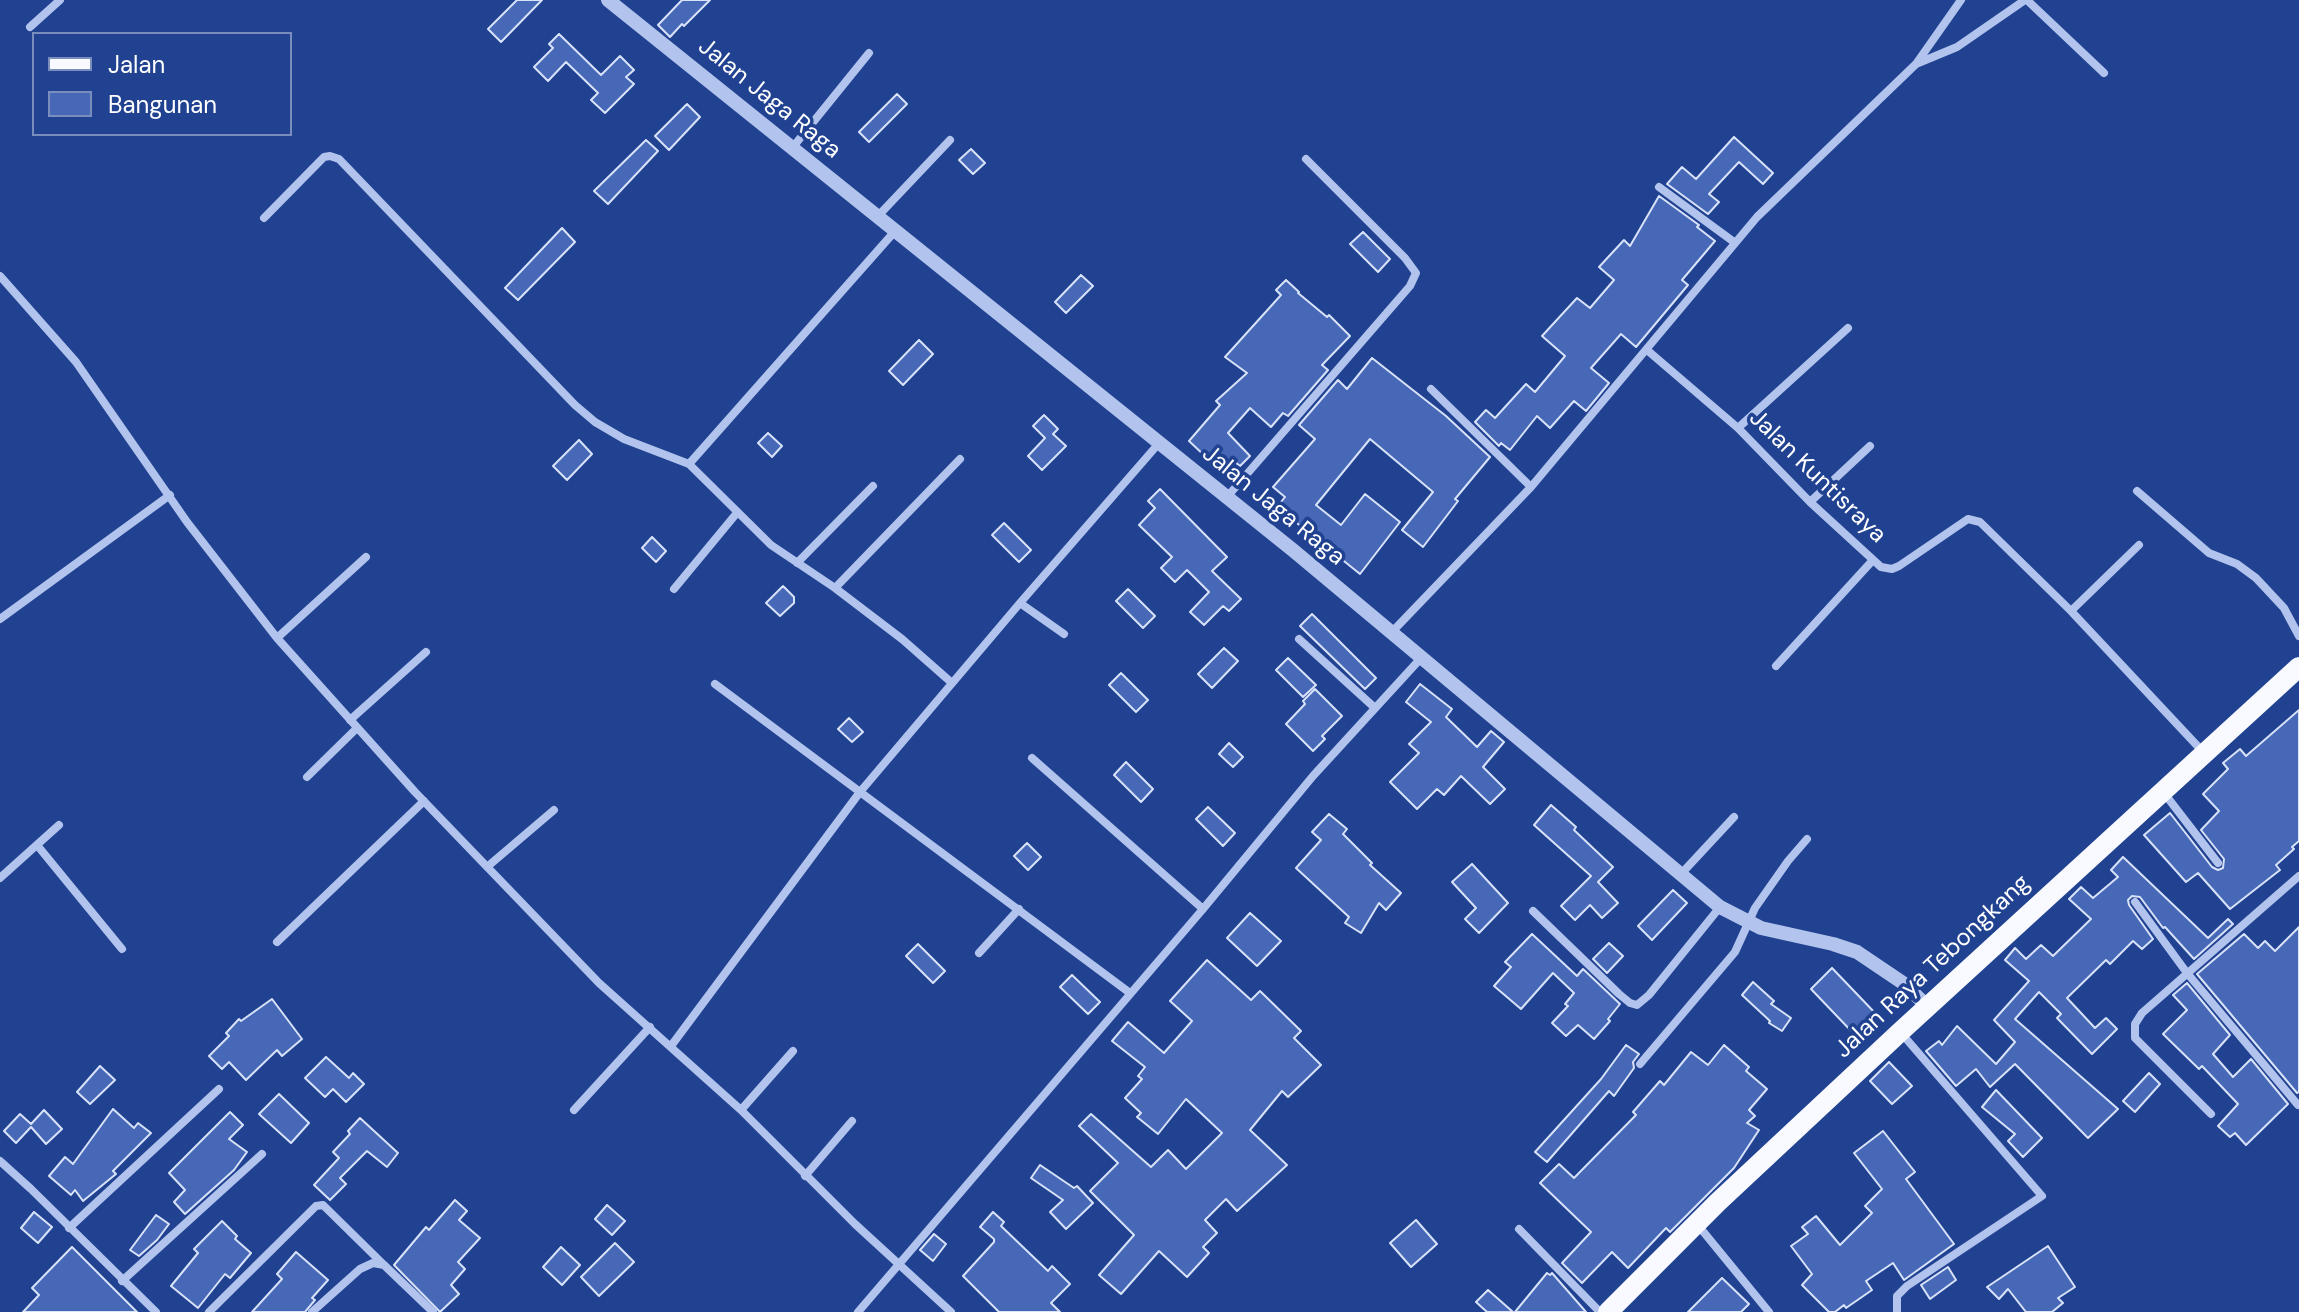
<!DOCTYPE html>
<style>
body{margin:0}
#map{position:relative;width:2299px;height:1312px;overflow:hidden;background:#214291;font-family:"DM Sans",sans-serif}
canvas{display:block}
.legend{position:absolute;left:32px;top:32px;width:260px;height:104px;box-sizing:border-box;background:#214291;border:2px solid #7a8ebd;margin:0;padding:10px 14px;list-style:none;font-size:24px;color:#fff}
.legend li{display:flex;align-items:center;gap:16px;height:40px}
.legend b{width:40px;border:2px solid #7a8ebd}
</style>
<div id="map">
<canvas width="2299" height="1312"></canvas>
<ul class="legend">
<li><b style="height:10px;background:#f8faff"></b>Jalan</li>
<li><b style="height:22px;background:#4668b6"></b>Bangunan</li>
</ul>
</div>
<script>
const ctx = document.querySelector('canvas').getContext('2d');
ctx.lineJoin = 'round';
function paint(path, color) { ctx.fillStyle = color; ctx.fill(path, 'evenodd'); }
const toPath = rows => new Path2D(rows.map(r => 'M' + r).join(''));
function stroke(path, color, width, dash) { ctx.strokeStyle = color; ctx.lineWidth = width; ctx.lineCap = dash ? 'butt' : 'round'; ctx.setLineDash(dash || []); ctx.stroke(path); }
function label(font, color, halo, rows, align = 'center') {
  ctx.font = font + ' "DM Sans",sans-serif'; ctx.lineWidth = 7; ctx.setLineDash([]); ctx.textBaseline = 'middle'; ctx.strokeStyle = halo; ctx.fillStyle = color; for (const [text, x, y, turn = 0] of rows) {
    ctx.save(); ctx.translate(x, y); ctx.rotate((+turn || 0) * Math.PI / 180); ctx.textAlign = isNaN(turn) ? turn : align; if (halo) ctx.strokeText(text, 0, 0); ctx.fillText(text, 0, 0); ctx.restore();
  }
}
const building = toPath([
 [517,0,542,0,501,42,488,29,517,0],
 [682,0,710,0,684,26,682,24,670,37,658,25,682,0],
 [559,34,601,75,620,56,634,70,626,77,634,84,605,113,591,100,598,93,566,62,548,81,534,67,553,48,549,44,559,34],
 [897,94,907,104,869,142,859,132,897,94],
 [687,104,700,117,669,150,655,136,687,104],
 [1734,137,1773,173,1763,184,1739,162,1709,194,1719,202,1708,214,1667,184,1682,167,1696,179,1734,137],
 [646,140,658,151,608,204,594,191,646,140],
 [971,149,985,163,973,174,959,160,971,149],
 [1659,196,1699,225,1697,227,1715,241,1682,280,1688,285,1636,347,1621,334,1591,368,1609,383,1586,411,1574,401,1550,428,1537,416,1510,450,1501,443,1499,446,1475,422,1486,410,1495,418,1526,384,1535,392,1565,356,1542,336,1577,298,1590,308,1614,280,1599,267,1624,240,1630,246,1659,196],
 [562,228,575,242,518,300,505,288,562,228],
 [1363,232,1390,259,1378,272,1350,244,1363,232],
 [1081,275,1093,286,1066,313,1055,302,1081,275],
 [1286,280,1299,292,1298,293,1327,317,1329,315,1350,336,1322,365,1328,370,1288,416,1283,413,1271,427,1250,408,1228,433,1250,456,1240,466,1235,462,1224,474,1189,441,1220,405,1216,401,1247,373,1225,357,1281,295,1276,290,1286,280],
 [919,340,933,354,903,385,889,371,919,340],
 [1372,358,1446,416,1490,457,1455,499,1458,501,1423,547,1402,530,1433,492,1370,439,1316,505,1341,525,1365,494,1400,522,1360,574,1277,507,1285,497,1273,487,1315,439,1299,425,1338,380,1347,389,1372,358],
 [1044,415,1058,429,1053,434,1066,446,1042,470,1028,456,1045,438,1033,426,1044,415],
 [768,433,782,446,772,457,758,443,768,433],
 [579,440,592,454,567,480,553,466,579,440],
 [1160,489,1227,557,1212,571,1241,599,1229,611,1223,606,1204,625,1190,612,1209,592,1187,570,1175,582,1161,568,1172,557,1139,525,1155,508,1148,501,1160,489],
 [1004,523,1031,550,1019,562,992,535,1004,523],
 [652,537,666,551,656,562,642,548,652,537],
 [783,586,794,597,794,603,780,616,766,603,783,586],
 [1128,589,1155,616,1143,628,1116,601,1128,589],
 [1312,614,1376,678,1365,689,1300,626,1312,614],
 [1224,648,1238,661,1212,688,1198,674,1224,648],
 [1288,658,1316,685,1303,697,1276,670,1288,658],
 [1121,673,1148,700,1136,712,1109,685,1121,673],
 [1420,684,1452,709,1446,717,1477,747,1491,731,1504,742,1483,767,1505,789,1490,804,1461,776,1444,795,1437,789,1417,809,1390,782,1419,753,1409,744,1431,722,1406,702,1420,684],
 [1315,689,1342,716,1322,736,1325,739,1313,751,1286,724,1305,704,1303,701,1315,689],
 [2299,710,2299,841,2292,847,2294,849,2276,865,2280,870,2230,909,2198,873,2186,882,2144,835,2170,813,2212,867,2218,870,2223,868,2224,859,2201,830,2219,811,2203,794,2228,769,2223,763,2240,749,2246,756,2299,710],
 [849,718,863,732,852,742,838,729,849,718],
 [1229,743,1243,757,1233,767,1219,754,1229,743],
 [1126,762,1153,789,1141,802,1114,775,1126,762],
 [1551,805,1576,827,1574,830,1613,867,1598,882,1618,903,1602,918,1590,905,1575,920,1561,906,1591,876,1534,825,1551,805],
 [1208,807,1235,833,1223,846,1196,819,1208,807],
 [1329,814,1347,829,1343,834,1372,863,1370,865,1401,893,1386,910,1379,903,1361,933,1345,923,1349,917,1296,868,1321,840,1312,832,1329,814],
 [1027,843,1041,857,1028,870,1014,856,1027,843],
 [2123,857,2208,938,2228,919,2233,924,2194,959,2165,927,2163,928,2140,897,2132,896,2128,900,2129,905,2153,939,2142,949,2133,941,2110,964,2106,960,2067,998,2095,1028,2106,1018,2117,1029,2092,1054,2057,1018,2061,1014,2039,992,2015,1019,2118,1109,2088,1138,2015,1064,1990,1087,1976,1069,1956,1086,1926,1051,1939,1041,1942,1045,1957,1026,1996,1064,2015,1042,1994,1020,2029,981,2005,960,2015,948,2026,959,2041,945,2053,956,2091,919,2069,899,2081,887,2093,898,2118,877,2111,870,2123,857],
 [1472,864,1508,903,1479,933,1465,919,1476,908,1452,882,1472,864],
 [1673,890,1687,903,1652,940,1638,926,1673,890],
 [1250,913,1281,941,1257,966,1227,938,1250,913],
 [2299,927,2299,1092,2297,1093,2197,974,2244,934,2258,948,2265,941,2275,951,2299,927],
 [1532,934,1577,976,1583,969,1620,1004,1608,1019,1610,1021,1594,1039,1578,1025,1566,1036,1552,1023,1568,1006,1565,1004,1574,993,1553,973,1521,1009,1494,986,1511,967,1505,962,1532,934],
 [1609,943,1623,956,1607,973,1593,959,1609,943],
 [918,944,945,971,933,983,906,956,918,944],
 [1207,960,1251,1000,1260,991,1301,1031,1294,1038,1321,1065,1288,1097,1282,1091,1250,1130,1287,1165,1237,1211,1226,1199,1205,1220,1217,1233,1203,1247,1209,1253,1187,1277,1159,1251,1121,1294,1099,1275,1134,1235,1090,1191,1118,1163,1079,1126,1091,1114,1151,1167,1168,1150,1186,1169,1222,1133,1186,1099,1158,1134,1137,1117,1141,1113,1125,1098,1142,1079,1138,1076,1145,1067,1112,1041,1128,1022,1164,1053,1192,1021,1170,1001,1207,960],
 [1832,968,1877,1015,1855,1035,1811,989,1832,968],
 [1072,975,1100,1002,1088,1014,1060,987,1072,975],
 [1753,982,1774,1001,1771,1004,1791,1018,1782,1031,1769,1023,1770,1021,1742,995,1753,982],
 [2187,983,2230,1035,2213,1054,2233,1077,2251,1059,2288,1104,2246,1145,2235,1133,2230,1137,2218,1126,2238,1104,2202,1066,2199,1069,2163,1034,2187,1010,2173,995,2187,983],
 [272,999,302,1039,282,1056,277,1050,246,1080,229,1062,222,1069,209,1056,229,1036,226,1033,239,1019,241,1021,272,999],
 [1626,1045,1639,1054,1633,1062,1634,1068,1614,1096,1609,1091,1547,1162,1535,1152,1601,1079,1626,1045],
 [1724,1045,1749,1067,1746,1071,1767,1089,1749,1110,1755,1116,1747,1123,1759,1130,1734,1168,1670,1232,1666,1228,1628,1268,1612,1252,1582,1283,1562,1263,1591,1232,1540,1183,1559,1164,1574,1178,1636,1115,1633,1112,1660,1081,1664,1085,1691,1052,1708,1065,1724,1045],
 [326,1057,349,1078,353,1073,364,1084,346,1102,333,1089,325,1097,305,1078,326,1057],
 [1889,1062,1912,1086,1892,1104,1870,1081,1889,1062],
 [100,1066,115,1080,90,1104,77,1092,100,1066],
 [2149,1073,2160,1084,2135,1112,2123,1101,2149,1073],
 [1996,1090,2042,1138,2023,1157,2008,1141,2015,1134,1982,1107,1996,1090],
 [279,1094,309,1123,291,1143,259,1114,279,1094],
 [113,1109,134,1128,138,1123,151,1133,113,1171,116,1174,83,1201,75,1190,71,1195,49,1176,65,1157,73,1164,113,1109],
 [44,1110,62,1129,46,1144,31,1127,16,1143,4,1131,20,1114,31,1124,44,1110],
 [230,1112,243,1125,229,1139,247,1152,234,1170,185,1214,174,1202,185,1190,169,1173,230,1112],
 [360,1118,398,1153,387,1167,367,1151,340,1178,346,1184,330,1200,314,1185,339,1158,333,1152,350,1134,348,1131,360,1118],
 [1883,1131,1915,1172,1906,1179,1954,1244,1904,1280,1893,1263,1866,1281,1872,1290,1846,1308,1844,1305,1835,1312,1829,1312,1802,1285,1812,1274,1791,1246,1808,1234,1802,1227,1816,1216,1840,1245,1872,1213,1865,1206,1882,1189,1854,1153,1883,1131],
 [1040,1165,1074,1188,1077,1186,1093,1203,1066,1229,1050,1212,1063,1200,1031,1178,1040,1165],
 [455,1200,467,1211,459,1220,480,1238,458,1262,465,1269,451,1285,459,1294,440,1312,394,1265,426,1227,429,1230,455,1200],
 [607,1205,625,1221,612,1235,595,1219,607,1205],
 [34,1212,52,1227,38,1243,21,1228,34,1212],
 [993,1212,1004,1222,1001,1226,1048,1271,1052,1266,1070,1284,1051,1303,1060,1312,999,1312,963,1276,994,1242,994,1239,980,1227,993,1212],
 [156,1215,169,1224,157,1240,139,1256,130,1250,156,1215],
 [1416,1220,1437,1244,1411,1267,1390,1243,1416,1220],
 [222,1221,237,1236,235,1239,251,1253,230,1278,225,1274,198,1308,171,1286,198,1253,194,1249,222,1221],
 [934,1234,946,1244,933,1261,920,1250,934,1234],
 [615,1243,634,1262,599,1296,581,1277,615,1243],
 [2048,1246,2075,1287,2058,1298,2063,1303,2052,1312,2026,1312,2008,1289,1999,1299,1987,1287,2048,1246],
 [72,1247,137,1312,23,1312,39,1295,32,1288,72,1247],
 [561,1247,580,1265,562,1285,543,1267,561,1247],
 [296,1252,328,1280,312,1298,315,1300,305,1312,252,1312,282,1279,277,1274,296,1252],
 [1948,1267,1956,1280,1930,1299,1921,1285,1948,1267],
 [1547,1273,1550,1275,1552,1273,1586,1312,1515,1312,1547,1273],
 [1722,1278,1749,1304,1741,1312,1688,1312,1722,1278],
 [1488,1290,1513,1312,1487,1312,1476,1302,1488,1290]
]);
paint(building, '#4668b6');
stroke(building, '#d8e2f9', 2);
stroke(toPath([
 [2027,0,2104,73],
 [30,27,60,0],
 [1916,64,1957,47,2025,0],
 [793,147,869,53],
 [1659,187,1734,242],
 [878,216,950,140],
 [264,218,324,157,330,156,339,159,575,405,595,422,624,439,689,464,771,545,835,588,902,639,952,683],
 [0,276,76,362,187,522,277,638,415,792,599,983,741,1110,855,1224,951,1312],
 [1647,350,1738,428,1810,502,1881,567,1892,569,1899,566,1968,519,1980,522,2071,611,2205,754],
 [1431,389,1531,487],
 [1738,428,1848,328],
 [689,464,896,230],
 [2137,491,2209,553,2237,564,2256,578,2284,608,2299,636],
 [1227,497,1410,286,1416,273,1405,258,1306,159],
 [1810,502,1870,446],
 [797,563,873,486],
 [835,588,960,459],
 [674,589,736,514],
 [1020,603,1064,634],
 [2071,611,2139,545],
 [0,619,170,495],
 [1391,633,1531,487,1757,217,1916,64,1961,0],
 [277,638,366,557],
 [1299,639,1375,708],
 [1776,666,1873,560],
 [715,684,1130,993],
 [350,720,426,652],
 [1032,758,1203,909],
 [307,777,357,728],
 [2164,793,2218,863],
 [37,845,122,949],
 [487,867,554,810],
 [1681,874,1734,817],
 [0,878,59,825],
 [2135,902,2187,973,2298,1105],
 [1533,911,1619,994,1630,1003,1637,1005,1649,995,1720,907],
 [277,942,424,801],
 [979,953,1019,909],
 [671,1046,860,792,1020,603,1160,442],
 [1640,1064,1735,952,1755,908,1788,861,1807,839],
 [574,1110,650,1027],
 [741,1110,793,1051],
 [2211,1114,2135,1038,2135,1024,2142,1013,2299,876],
 [0,1161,31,1189,156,1312],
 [805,1176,852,1121],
 [1697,1224,1769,1312],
 [69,1228,219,1089],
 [1519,1229,1600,1312],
 [122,1281,262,1154],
 [209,1312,316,1206,323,1205,384,1265],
 [312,1312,360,1269,373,1263,384,1265,433,1312],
 [858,1312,1203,909,1313,776,1422,657],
 [1897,1312,1897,1296,1907,1286,2042,1196,1902,1034]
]), '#b2c4ed', 8);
stroke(toPath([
 [608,0,1294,551,1720,907,1761,928,1833,944,1857,952,1903,983,1928,1007]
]), '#b2c4ed', 14);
stroke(toPath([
 [1608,1312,1718,1202,1900,1032,2299,667]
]), '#f8faff', 20);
label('24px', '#fff', '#214291', [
 ["Jalan Jaga Raga",769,99,39],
 ["Jalan Kuntisraya",1817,477,44],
 ["Jalan Jaga Raga",1273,506,39],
 ["Jalan Raya Tebongkang",1933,967,-43]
]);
</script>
